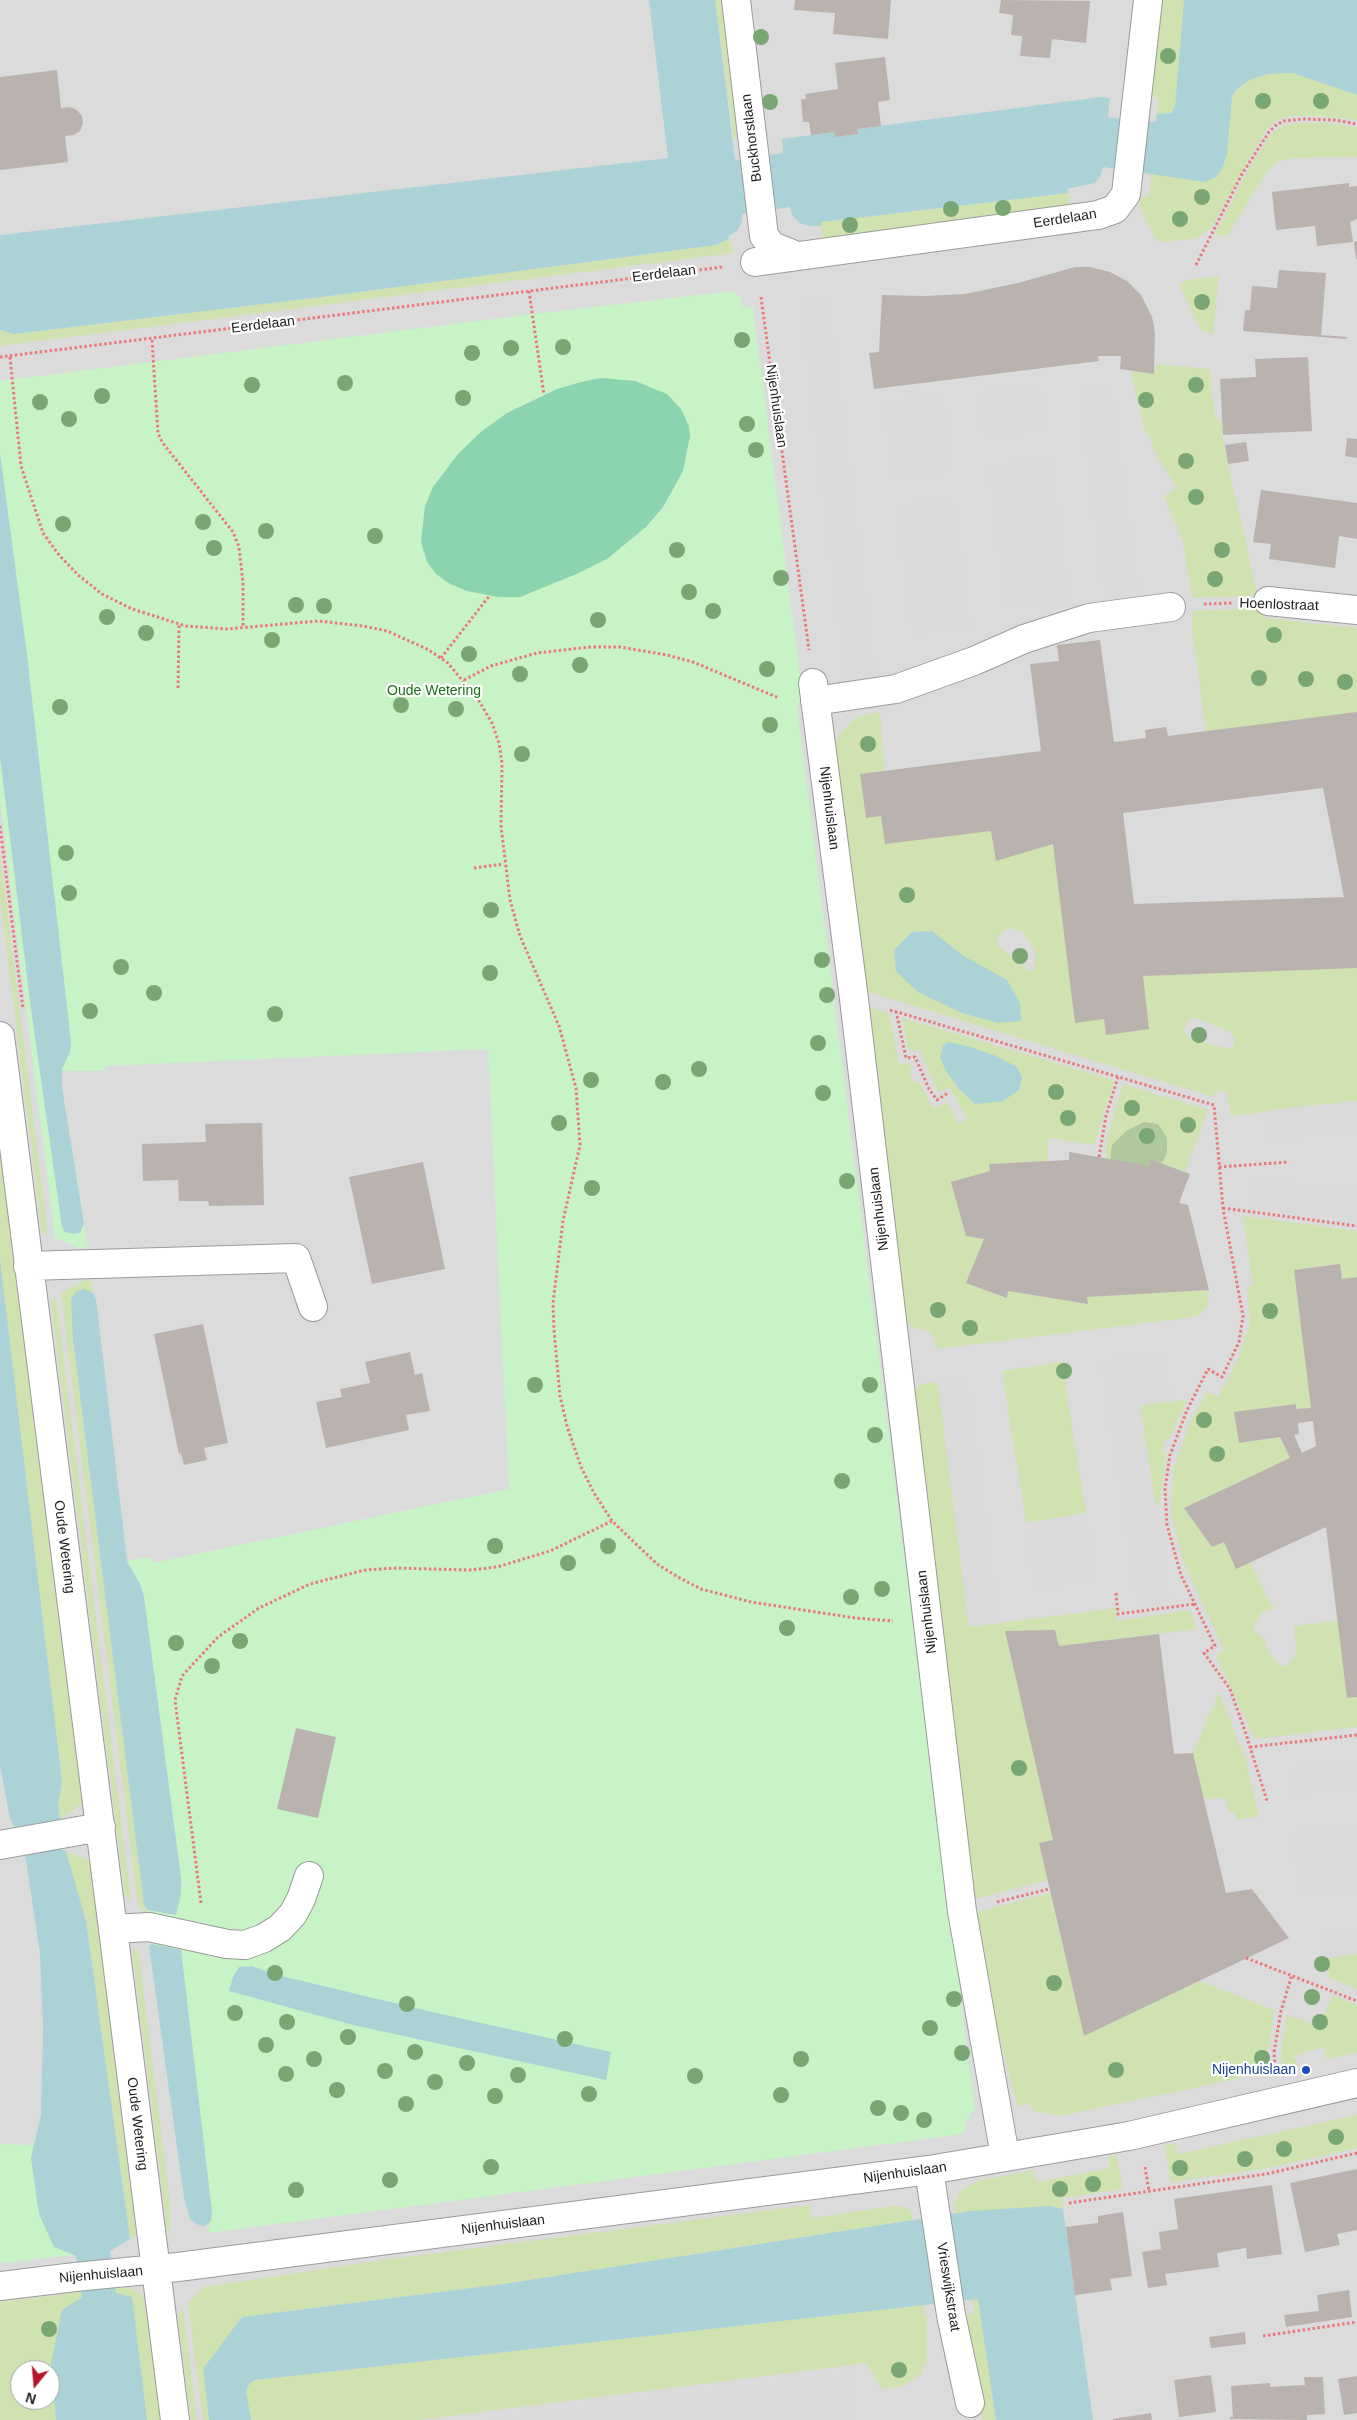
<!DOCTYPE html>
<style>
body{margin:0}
#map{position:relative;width:1357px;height:2420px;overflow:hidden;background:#eee9e5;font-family:Arial,sans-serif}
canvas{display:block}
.north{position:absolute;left:10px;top:2360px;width:50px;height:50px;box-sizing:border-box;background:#fff;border:1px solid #a5a5a5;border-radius:50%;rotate:197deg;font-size:14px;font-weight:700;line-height:20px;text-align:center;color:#1e1e1e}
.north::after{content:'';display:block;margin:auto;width:18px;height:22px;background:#b6152a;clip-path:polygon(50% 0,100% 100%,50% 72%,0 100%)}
</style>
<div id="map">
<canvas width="1357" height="2420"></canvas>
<div class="north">N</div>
</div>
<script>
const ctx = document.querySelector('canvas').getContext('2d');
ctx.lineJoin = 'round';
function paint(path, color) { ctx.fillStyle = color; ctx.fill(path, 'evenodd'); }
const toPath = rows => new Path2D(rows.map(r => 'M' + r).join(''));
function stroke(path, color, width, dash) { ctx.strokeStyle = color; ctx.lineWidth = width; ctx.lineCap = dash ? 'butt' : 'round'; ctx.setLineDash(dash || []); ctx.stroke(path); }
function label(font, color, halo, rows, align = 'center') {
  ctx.font = font + ' Arial,sans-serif'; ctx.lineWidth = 4.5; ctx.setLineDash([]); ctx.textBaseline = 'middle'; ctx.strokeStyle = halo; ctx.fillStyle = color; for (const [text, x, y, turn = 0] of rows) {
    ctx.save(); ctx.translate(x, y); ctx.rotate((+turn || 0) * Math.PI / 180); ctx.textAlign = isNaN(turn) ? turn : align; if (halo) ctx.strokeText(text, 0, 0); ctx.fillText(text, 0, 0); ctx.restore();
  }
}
paint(toPath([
 [0,0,1357,0,1357,2420,0,2420],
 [20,2370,50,2370,50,2400,20,2400]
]), '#dcdbdb');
paint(toPath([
 [715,0,722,0,740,138,734,139],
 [1161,0,1184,0,1175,107,1171,113,1157,114,1158,97,1152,97],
 [1281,73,1293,73,1357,95,1357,120,1318,116,1289,116,1277,120,1265,131,1211,228,1198,238,1162,242,1156,240,1139,206,1142,197,1149,197,1151,173,1202,182,1216,177,1223,167,1227,153,1230,104,1234,93,1249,80,1268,74],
 [1300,123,1323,123,1357,127,1357,157,1293,158,1277,162,1264,176,1228,235,1214,236,1245,176,1270,135,1284,125],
 [1068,193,1070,211,824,242,821,226,821,222],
 [729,239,734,253,0,346,0,330,14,334,321,297,716,245],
 [1219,276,1213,335,1201,330,1179,284,1188,280],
 [1156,364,1210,369,1215,418,1221,419,1224,447,1258,596,1192,598,1183,542,1164,496,1177,488,1159,460,1145,429,1131,374,1131,371,1154,374],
 [1261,608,1265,618,1357,628,1357,718,1207,738,1192,629,1193,611],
 [880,712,886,781,883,815,1052,823,1107,1034,1149,1027,1143,976,1357,966,1357,1102,1231,1116,1226,1091,1215,1092,1214,1097,861,990,832,753,838,737,850,723,859,716],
 [1010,928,1023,932,1035,950,1035,970,1027,970,997,945,1001,932],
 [1192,1018,1199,1019,1230,1032,1235,1039,1233,1047,1225,1048,1191,1039,1184,1033,1186,1023],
 [0,854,0,853,48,1235,42,1231,0,898],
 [863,1005,889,1013,899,1064,910,1063,912,1069,909,1071,914,1083,919,1082,933,1109,947,1102,959,1124,967,1119,949,1087,938,1092,919,1049,909,1051,902,1018,1114,1080,1094,1145,1048,1138,1048,1161,989,1164,990,1171,951,1182,966,1236,984,1239,967,1283,1006,1298,1008,1291,1087,1304,1087,1297,1209,1290,1208,1306,1200,1315,1188,1318,936,1349,935,1339,929,1332,905,1324],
 [1123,1084,1208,1110,1185,1172,1162,1163,1167,1153,1105,1159,1108,1135],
 [0,1144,83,1803,60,1819,58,1805,62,1782,0,1259],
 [1243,1216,1357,1231,1357,1277,1342,1279,1340,1264,1294,1270,1311,1408,1296,1409,1295,1404,1235,1412,1239,1443,1280,1437,1290,1458,1184,1508,1211,1547,1224,1542,1250,1562,1273,1608,1260,1614,1255,1624,1255,1632,1265,1640,1269,1653,1275,1661,1284,1667,1292,1661,1296,1651,1294,1626,1338,1620,1357,1696,1357,1727,1255,1739,1216,1656,1224,1650,1182,1558,1171,1510,1174,1467,1191,1420,1207,1392,1218,1397,1236,1364,1250,1322,1247,1287,1253,1285],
 [91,1280,93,1293,81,1289,72,1296,73,1339,144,1905,149,1916,138,1906,61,1293,82,1281],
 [56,1297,131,1901,125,1896,51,1301],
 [1062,1362,1086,1513,1026,1523,1002,1371],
 [938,1382,969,1627,1116,1608,1117,1621,1190,1610,1197,1629,1059,1646,1055,1630,1005,1631,1053,1840,1039,1844,1048,1880,975,1899,914,1406,914,1392,920,1384],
 [1187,1400,1169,1439,1166,1439,1162,1453,1166,1454,1160,1499,1156,1509,1140,1405],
 [1219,1692,1246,1760,1259,1816,1236,1820,1235,1812,1229,1813,1225,1798,1204,1799,1193,1753],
 [66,1851,90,1861,137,2235,130,2239,86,1921],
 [1050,1893,1084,2035,1200,1981,1274,2010,1266,2064,1239,2069,1241,2078,1060,2116,1034,2111,1028,2103,1018,2108,991,2006,977,1912],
 [138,1948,170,2201,171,2238,164,2221,166,2220,132,1951],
 [1357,1954,1357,1989,1329,1978,1327,1958],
 [1333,1995,1357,2005,1357,2052,1327,2060,1323,2047,1294,2056,1298,2067,1282,2071,1281,2052,1287,2015,1318,2026],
 [1357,2115,1357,2148,1264,2169,1171,2182,1164,2145,1175,2143,1178,2154],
 [1116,2154,1123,2189,1062,2198,1063,2209,1049,2206,955,2214,954,2207,959,2192,977,2181,1033,2170,1036,2182,1110,2168,1108,2157],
 [810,2205,812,2218,892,2206,904,2207,910,2210,913,2220,504,2284,242,2317,207,2400,209,2420,203,2420,188,2303,204,2287,383,2260],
 [128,2287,141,2294,148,2307,146,2308,161,2420,147,2420,132,2297,115,2293,115,2288],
 [81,2292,82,2297,51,2364,56,2420,0,2420,0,2302],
 [20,2370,50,2370,50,2400,20,2400],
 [972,2299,978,2299,996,2420,983,2420,968,2321,968,2314,974,2313],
 [923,2305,925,2318,927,2318,927,2359,920,2376,900,2387,881,2389,867,2363,418,2420,251,2420,246,2390,250,2383,255,2380],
 [183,2309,197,2420,191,2420,178,2315]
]), '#cfe2b0');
paint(toPath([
 [1144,1122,1158,1124,1167,1138,1167,1153,1162,1163,1150,1159,1149,1166,1110,1160,1112,1145,1126,1131]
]), '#b0c89e');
paint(toPath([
 [734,291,741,298,743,308,753,307,802,692,797,707,911,1610,915,1610,912,1612,975,2111,970,2113,963,2134,208,2233,212,2211,181,1950,152,1944,148,1910,176,1915,182,1884,144,1597,141,1586,127,1561,151,1557,153,1563,509,1489,488,1049,105,1066,105,1071,62,1071,62,1087,88,1247,79,1248,55,1238,0,802,0,381,541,313],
 [0,2144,34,2145,31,2158,76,2255,0,2263]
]), '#c8f3c6');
paint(toPath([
 [602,378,635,381,667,394,681,409,689,426,690,436,683,471,663,507,646,527,607,559,579,573,520,597,498,597,467,591,450,584,436,574,427,562,421,542,425,506,433,487,458,454,482,431,507,413,557,389,585,381]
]), '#8bd4af');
paint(toPath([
 [827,298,874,674,847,678,801,302],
 [1039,385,1045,429,986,437,979,393],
 [1110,387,1137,589,1106,594,1080,391],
 [942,396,952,471,894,478,884,403],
 [1050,458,1068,601,1007,608,990,466],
 [952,499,969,627,914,634,897,507],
 [1357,1101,1357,1130,1270,1139,1267,1110],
 [1253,1179,1357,1191,1357,1220,1250,1208],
 [1164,1354,1170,1401,1140,1405,1169,1601,1138,1605,1103,1362],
 [966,1379,998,1623,969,1627,938,1382],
 [1086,1513,1095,1580,1035,1588,1026,1523],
 [1357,1760,1357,1786,1293,1795,1289,1769],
 [1357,1825,1357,1888,1301,1896,1293,1833],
 [1357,1928,1357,1954,1327,1958,1323,1932],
 [849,2375,855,2420,492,2420]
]), '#dadada');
paint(toPath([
 [649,0,715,0,735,160,783,153,782,139,834,132,835,137,858,134,857,129,1101,97,1110,98,1108,117,1155,122,1157,114,1171,113,1175,107,1184,0,1357,0,1357,95,1293,73,1268,74,1249,80,1236,90,1232,96,1227,153,1223,167,1216,177,1205,182,1103,167,1101,175,1095,183,1067,189,1068,193,821,222,821,226,809,226,799,223,792,215,790,207,742,214,742,221,737,231,728,236,729,239,716,245,321,297,14,334,0,330,0,235,668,158],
 [0,453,27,655,71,1042,70,1052,62,1069,62,1087,84,1224,80,1233,74,1234,65,1232,62,1227,31,1009,0,757],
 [932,931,962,955,1007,980,1020,1003,1021,1021,998,1023,962,1013,918,992,896,971,894,950,912,932],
 [948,1042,967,1046,996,1056,1017,1067,1022,1077,1019,1090,1003,1101,975,1104,959,1089,946,1071,940,1058,943,1045],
 [0,1259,62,1782,58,1805,60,1819,51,1824,54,1847,66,1851,86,1921,130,2239,110,2251,115,2288,116,2293,132,2297,147,2420,56,2420,51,2364,62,2310,82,2297,76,2256,54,2247,39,2214,31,2158,41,2115,43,2027,40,1953,25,1854,30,1826,14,1827,10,1819,0,1765],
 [84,1289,93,1293,96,1299,127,1561,141,1586,144,1597,181,1878,181,1894,176,1915,148,1910,144,1905,73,1339,71,1299,76,1292],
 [152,1944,181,1950,212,2212,211,2221,205,2226,199,2225,190,2219,184,2197,149,1946],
 [252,1966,273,1974,428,2011,611,2052,606,2080,353,2025,229,1991,233,1977,239,1967],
 [1049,2206,1063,2209,1093,2420,996,2420,978,2299,255,2380,250,2383,246,2390,251,2420,209,2420,203,2369,242,2317,504,2284,971,2211]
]), '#aad2d7');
paint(toPath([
 [795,0,891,0,888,39,833,34,835,13,794,10],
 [1001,0,1090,1,1086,43,1052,39,1050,58,1020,56,1022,36,1011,35,1013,15,999,13],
 [885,57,890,100,878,102,881,126,857,129,858,134,835,137,834,132,811,135,809,122,803,122,801,99,806,99,805,94,838,89,835,63],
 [57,70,61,108,70,107,77,110,82,116,83,123,80,131,74,135,65,136,68,162,0,170,0,77],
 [1349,183,1349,187,1357,186,1357,219,1350,222,1353,242,1317,246,1315,226,1276,230,1272,192],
 [1357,241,1357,259,1356,259,1354,242],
 [1075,267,1090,267,1110,272,1127,281,1141,295,1152,317,1155,332,1154,374,1120,369,1121,356,1098,356,1099,361,874,389,869,353,879,352,882,295,924,296,965,294,1018,283],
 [1279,270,1326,273,1321,335,1347,337,1347,339,1243,331,1245,310,1250,310,1252,286,1277,288],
 [1308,357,1312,431,1223,435,1220,379,1256,377,1255,359],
 [1347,438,1357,439,1357,458,1345,456],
 [1246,442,1249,461,1228,464,1225,445],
 [1261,490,1357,503,1357,539,1339,536,1335,568,1269,559,1271,544,1253,542],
 [1100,640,1114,742,1146,738,1145,730,1166,727,1168,736,1357,712,1357,968,1143,976,1149,1029,1106,1035,1104,1019,1075,1023,1053,844,996,861,991,831,885,844,881,816,866,818,860,774,1041,751,1030,664,1059,661,1057,645],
 [1323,788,1344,897,1134,904,1123,813],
 [262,1123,264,1205,209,1206,208,1201,179,1201,178,1180,143,1181,142,1144,206,1142,205,1124],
 [1069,1152,1149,1166,1150,1159,1190,1174,1179,1203,1188,1205,1209,1290,1087,1297,1088,1304,1008,1291,1007,1298,966,1283,984,1239,966,1236,951,1182,990,1171,989,1164,1069,1160],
 [423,1162,445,1269,372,1284,349,1177],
 [1340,1264,1342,1279,1357,1277,1357,1697,1347,1698,1326,1527,1236,1569,1224,1542,1212,1547,1184,1508,1290,1458,1280,1437,1239,1443,1234,1412,1296,1404,1296,1409,1311,1408,1294,1270],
 [1313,1421,1316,1446,1302,1453,1294,1435,1299,1434,1298,1423],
 [203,1324,228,1443,204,1448,207,1460,184,1465,181,1453,179,1454,154,1334],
 [410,1352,415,1375,422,1373,430,1411,406,1415,409,1430,326,1448,316,1402,342,1397,340,1389,370,1383,365,1362],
 [1055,1630,1059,1646,1159,1634,1174,1754,1193,1753,1226,1893,1252,1889,1289,1938,1084,2036,1039,1843,1053,1840,1005,1631],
 [296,1728,336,1737,318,1818,277,1809],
 [1357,2169,1357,2230,1337,2234,1340,2245,1305,2252,1290,2183],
 [1272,2185,1282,2254,1247,2259,1246,2248,1217,2253,1219,2267,1165,2274,1167,2285,1148,2288,1142,2252,1161,2249,1159,2232,1178,2229,1174,2199],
 [1123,2212,1132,2276,1110,2279,1112,2290,1075,2295,1066,2227,1098,2223,1098,2216],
 [1349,2290,1352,2317,1286,2327,1284,2315,1319,2311,1317,2295],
 [1245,2332,1246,2344,1211,2348,1209,2337],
 [1211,2375,1216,2412,1179,2417,1174,2380],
 [1357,2376,1357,2413,1344,2415,1338,2379],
 [1304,2377,1323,2377,1325,2414,1307,2415,1307,2420,1230,2419,1230,2417,1233,2417,1231,2386,1270,2383,1270,2387,1305,2385],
 [1151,2413,1152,2420,1113,2420,1113,2419]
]), '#bab2ae');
const minor = toPath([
 [736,0,764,236,772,246,797,256],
 [755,262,1098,215,1115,209,1126,194,1148,0],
 [1268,601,1357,610],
 [813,683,854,999,962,1911,1005,2156],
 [815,701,896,689,974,661,1024,639,1089,618,1171,607],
 [0,1036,175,2420],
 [28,1266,296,1258,313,1307],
 [0,1845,101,1827],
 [113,1929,149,1927,227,1944,245,1945,264,1938,280,1928,293,1914,301,1899,309,1876],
 [929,2170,951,2315,970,2403],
 [0,2286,75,2277,178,2267,929,2170,1129,2136,1357,2083]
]);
stroke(minor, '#9b9b9b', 30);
stroke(toPath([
 [1196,265,1242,174,1269,132,1275,126,1283,121,1303,119,1335,120,1357,124],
 [529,291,544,395],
 [761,297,809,650],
 [152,340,158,433,162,442,233,532,239,547,243,583,243,628],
 [0,357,722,267],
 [10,357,21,466,43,533,59,555,78,575,102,594,132,609,186,626,227,629,318,621,363,626,387,631,427,649,448,663,479,701,492,723,499,743,502,763,501,826,510,900,520,936,559,1026,576,1088,580,1145,563,1221,553,1303,554,1330,560,1396,567,1426,581,1467,594,1493,612,1521,657,1564,678,1577,701,1589,751,1602,855,1618,893,1621],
 [1204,604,1233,603],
 [441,658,490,595],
 [464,680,491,666,537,653,590,647,620,647,667,655,693,662,779,698],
 [178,688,179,625],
 [0,826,23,1009],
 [474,868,504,864],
 [890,1010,1214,1105,1223,1208,1243,1316,1239,1342,1222,1377,1208,1369,1187,1410,1170,1455,1165,1489,1167,1525,1181,1575,1215,1646,1204,1653,1230,1689,1245,1731,1267,1801],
 [896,1011,906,1058,915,1057,929,1089,937,1100,948,1093],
 [1099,1157,1106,1116,1118,1077],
 [1219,1167,1289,1162],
 [1223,1208,1357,1226],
 [1116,1593,1118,1614,1195,1604],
 [1250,1747,1357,1735],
 [997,1902,1049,1889],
 [201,1903,175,1700,182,1676,218,1637,259,1608,310,1584,365,1570,396,1568,469,1570,497,1567,550,1551,612,1521],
 [1246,1958,1357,2001],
 [1275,2067,1274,2052,1281,2011,1292,1975],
 [1145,2167,1149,2191],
 [1069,2203,1266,2174,1357,2153],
 [1263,2336,1357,2322]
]), '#ea797b', 3, [2.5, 2.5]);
stroke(minor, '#fff', 28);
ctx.fillStyle = '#7aa674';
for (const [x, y] of [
 [761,37],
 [1168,56],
 [1263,101],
 [1321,101],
 [770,102],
 [1202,197],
 [1003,208],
 [951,209],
 [1180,219],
 [850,225],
 [1202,302],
 [742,340],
 [563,347],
 [511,348],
 [472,353],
 [345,383],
 [252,385],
 [1196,385],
 [102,396],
 [463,398],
 [1146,400],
 [40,402],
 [69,419],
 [747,424],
 [756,450],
 [1186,461],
 [1196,497],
 [203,522],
 [63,524],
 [266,531],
 [375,536],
 [214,548],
 [677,550],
 [1222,550],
 [781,578],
 [1215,579],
 [689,592],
 [296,605],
 [324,606],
 [713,611],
 [107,617],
 [598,620],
 [146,633],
 [1274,635],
 [272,640],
 [469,654],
 [580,665],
 [767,669],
 [520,674],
 [1259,678],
 [1306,679],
 [1345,682],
 [401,705],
 [60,707],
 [456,709],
 [770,725],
 [868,744],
 [522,754],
 [66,853],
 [69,893],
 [907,895],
 [491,910],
 [1020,956],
 [822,960],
 [121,967],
 [490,973],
 [154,993],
 [827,995],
 [90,1011],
 [275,1014],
 [1199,1035],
 [818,1043],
 [699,1069],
 [591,1080],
 [663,1082],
 [1056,1092],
 [823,1093],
 [1132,1108],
 [1068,1118],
 [559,1123],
 [1188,1125],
 [1147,1136],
 [847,1181],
 [592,1188],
 [938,1310],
 [1270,1311],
 [970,1328],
 [1064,1371],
 [535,1385],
 [870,1385],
 [1204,1420],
 [875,1435],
 [1217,1454],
 [842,1481],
 [495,1546],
 [608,1546],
 [568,1563],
 [882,1589],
 [851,1597],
 [787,1628],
 [240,1641],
 [176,1643],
 [212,1666],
 [1019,1768],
 [1322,1964],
 [275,1973],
 [1054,1983],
 [1312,1997],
 [954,1999],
 [407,2004],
 [235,2013],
 [287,2022],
 [1320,2022],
 [930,2028],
 [348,2037],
 [565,2039],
 [266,2045],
 [415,2052],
 [962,2053],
 [1262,2058],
 [314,2059],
 [801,2059],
 [467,2063],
 [1116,2070],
 [385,2071],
 [286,2074],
 [518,2075],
 [695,2076],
 [435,2082],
 [337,2090],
 [589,2094],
 [781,2095],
 [495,2096],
 [406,2104],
 [878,2108],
 [901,2113],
 [924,2120],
 [1336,2137],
 [1284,2149],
 [1245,2159],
 [491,2167],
 [1180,2168],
 [390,2180],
 [1093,2184],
 [1060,2189],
 [296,2190],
 [49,2329],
 [899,2370]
]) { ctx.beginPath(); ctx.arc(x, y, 8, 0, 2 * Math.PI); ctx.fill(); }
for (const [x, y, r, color] of [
 [1306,2070,5,"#1a4fb4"]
]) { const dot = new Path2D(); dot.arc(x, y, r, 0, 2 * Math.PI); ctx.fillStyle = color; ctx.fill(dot); stroke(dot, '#fff', 2); }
label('14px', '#1e1e1e', '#fff', [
 ["Buckhorstlaan",752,138,-97],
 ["Eerdelaan",1065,219,-9],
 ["Eerdelaan",664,274,-7],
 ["Eerdelaan",263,325,-7],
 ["Nijenhuislaan",776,406,82],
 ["Hoenlostraat",1279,605,2],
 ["Nijenhuislaan",829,808,83],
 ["Nijenhuislaan",879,1209,-97],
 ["Oude Wetering",64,1547,83],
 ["Nijenhuislaan",927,1612,-97],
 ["Oude Wetering",137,2124,83],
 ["Nijenhuislaan",905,2173,-8],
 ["Nijenhuislaan",503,2225,-7],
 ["Nijenhuislaan",101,2275,-5],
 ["Vrieswijkstraat",948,2287,81]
]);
label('14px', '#1b7017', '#fff', [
 ["Oude Wetering",434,691]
]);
label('14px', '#164399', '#fff', [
 ["Nijenhuislaan",1296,2070]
], 'right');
</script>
